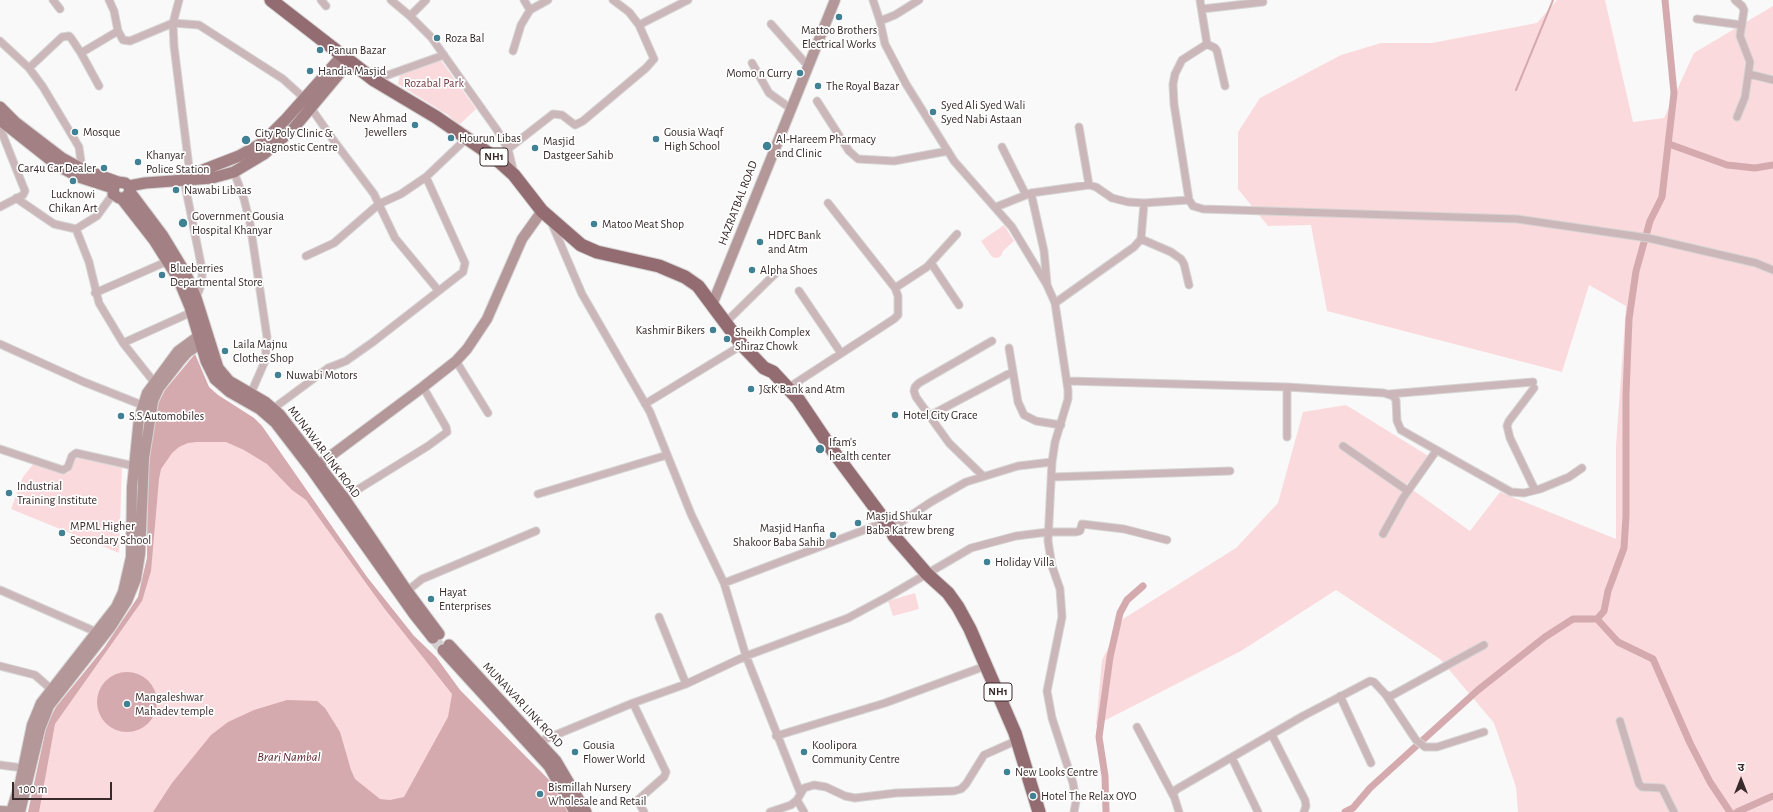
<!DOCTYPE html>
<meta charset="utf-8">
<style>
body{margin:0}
#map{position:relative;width:1773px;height:812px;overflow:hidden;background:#f9f9f9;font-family:"Alegreya Sans","Noto Sans Devanagari",sans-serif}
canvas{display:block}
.north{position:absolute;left:1721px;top:760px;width:40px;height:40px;-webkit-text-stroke:3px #fff;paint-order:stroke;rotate:0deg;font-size:11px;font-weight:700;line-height:16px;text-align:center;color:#38292a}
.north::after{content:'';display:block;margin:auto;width:14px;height:18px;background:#38292a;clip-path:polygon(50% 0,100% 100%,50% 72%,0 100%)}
.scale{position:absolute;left:12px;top:782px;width:100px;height:18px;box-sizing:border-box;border:2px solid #38292a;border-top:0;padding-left:5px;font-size:12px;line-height:14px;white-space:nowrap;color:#38292a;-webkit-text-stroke:3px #fff;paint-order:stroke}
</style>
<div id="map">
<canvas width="1773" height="812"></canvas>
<div class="north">उ</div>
<div class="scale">100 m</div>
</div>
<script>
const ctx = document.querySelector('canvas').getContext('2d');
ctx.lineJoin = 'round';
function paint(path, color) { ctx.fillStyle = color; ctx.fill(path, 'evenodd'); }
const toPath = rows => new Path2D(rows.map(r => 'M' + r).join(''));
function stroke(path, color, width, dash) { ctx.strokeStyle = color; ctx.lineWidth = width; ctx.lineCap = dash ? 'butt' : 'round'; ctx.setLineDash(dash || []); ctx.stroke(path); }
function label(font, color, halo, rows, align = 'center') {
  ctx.font = font + ' "Alegreya Sans",sans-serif'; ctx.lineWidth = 3.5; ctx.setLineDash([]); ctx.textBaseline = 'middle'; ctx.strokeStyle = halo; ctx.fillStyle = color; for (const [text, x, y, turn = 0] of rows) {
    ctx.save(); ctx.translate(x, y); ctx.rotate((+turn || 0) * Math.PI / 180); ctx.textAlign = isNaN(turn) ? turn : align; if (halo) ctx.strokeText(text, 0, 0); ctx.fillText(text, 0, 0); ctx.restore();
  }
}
paint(toPath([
 [1557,0,1605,0,1633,122,1664,118,1694,53,1773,6,1773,812,1518,812,1516,787,1494,723,1440,659,1336,590,1241,651,1096,725,1102,660,1123,619,1236,548,1278,503,1303,412,1346,405,1430,457,1406,485,1470,531,1500,492,1616,539,1616,446,1626,306,1589,285,1562,372,1327,311,1311,225,1268,226,1238,189,1238,132,1260,98,1341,55,1381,43,1432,43,1537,23],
 [440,59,476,109,459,125,448,115,398,84,400,74],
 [1004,225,1014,241,1003,251,1001,256,997,258,992,257,981,241],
 [195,354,209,387,218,395,254,418,262,426,367,577,414,636,436,657,460,690,552,783,568,812,28,812,47,724,56,707,104,648,138,597,147,558,148,466,158,404,165,390],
 [76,455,122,466,119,553,11,509,23,477,34,463,68,473],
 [915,593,919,609,893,616,888,601]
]), '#fbdadd');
paint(toPath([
 [195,354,209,387,218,395,254,418,262,426,367,577,414,636,436,657,460,690,552,783,568,812,153,812,172,783,211,735,228,722,254,710,287,700,317,701,325,708,340,732,351,770,355,779,380,799,390,800,404,797,448,717,452,694,384,608,306,500,292,490,267,464,244,450,226,442,197,442,188,443,179,447,172,453,161,469,159,479,151,571,142,601,55,724,39,812,28,812,47,724,56,707,104,648,138,597,147,558,148,466,155,416,158,404,165,390],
 '97 702a30 30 0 1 1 60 0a30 30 0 1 1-60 0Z'
]), '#d4aaae');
stroke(toPath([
 [1516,90,1553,0]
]), '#d4aaae', 2);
stroke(toPath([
 [1669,144,1727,165,1755,168,1773,165],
 [1597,619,1618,642,1653,659,1690,743,1710,782,1730,812],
 [1106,812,1105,776,1099,737,1110,657,1120,613,1127,600,1143,586],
 [1345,812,1353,808,1370,788,1478,690,1545,637,1573,619,1597,619,1604,611,1608,591,1624,548,1626,516,1626,394,1629,319,1636,271,1650,221,1662,197,1674,93,1665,0],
 [1737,812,1773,796]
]), '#d4aaae', 7);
stroke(toPath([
 [433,638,443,650]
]), '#d2cfd0', 11, [11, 5.5]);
const street = toPath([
 [53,0,60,9],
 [109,0,114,11,118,31],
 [179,0,173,23,174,46,190,175],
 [321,0,326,6],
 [391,0,410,16,431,37,497,130,508,149,514,173],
 [524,0,530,10],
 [613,0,629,12,639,25],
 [873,0,880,21,885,44,906,84,954,161,1012,227,1047,285,1055,303,1068,390,1068,399,1055,442,1052,462,1048,541,1052,566,1060,589,1062,617,1047,691,1052,718,1073,783,1076,801,1074,812],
 [1735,0,1742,6,1744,10,1740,36,1750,62,1745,97,1737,117],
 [1202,9,1263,2],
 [410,16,426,0],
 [1697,19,1742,25],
 [880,21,895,15,919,0],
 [771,24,808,66],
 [0,41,29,68,43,87,79,147,82,169],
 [1207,44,1215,48,1217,51,1225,86],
 [513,51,521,25,530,10,548,0],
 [81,53,99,86],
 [752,63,769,93,790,108],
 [29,68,62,37,69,36,71,38,81,53,118,31,123,40,130,41,173,23,199,25,283,79,304,98,334,141,374,194,395,238,438,290],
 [1749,74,1773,80],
 [374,80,444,55],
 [817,101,849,151,858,159,894,161,948,151],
 [1079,127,1089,185],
 [0,128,25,191,23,195,0,207],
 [1002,147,1026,195],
 [508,149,553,114,562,115,575,125,583,121,646,68,654,59,639,25,688,0],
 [234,172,244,199,250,223,267,337,265,361,251,393],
 [184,180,202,269,202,283,196,298],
 [1031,193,1044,251,1047,284],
 [16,198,54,224,76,229,97,216,113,194],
 [1189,200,1193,206,1203,209,1517,219,1648,238,1756,263,1773,270],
 [1189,200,1174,104,1173,84,1175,74,1182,60,1207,44,1200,0],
 [996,207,1031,193,1089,185,1096,187,1112,198,1128,202,1144,203,1189,200],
 [552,224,582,294,650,412,691,514,724,583,746,656,800,792],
 [76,229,89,262,99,303,123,343,154,382],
 [1141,239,1171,252,1181,259,1184,264,1189,285],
 [306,256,334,243,379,204,401,194,426,177,467,138],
 [931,263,959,305],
 [895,288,927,267,957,234],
 [799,291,841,353],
 [95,293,168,261],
 [1055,303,1134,247,1141,239,1144,203],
 [725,323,778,271],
 [123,343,192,312],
 [0,344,84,382,147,407],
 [1009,348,1018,402,1024,415,1036,421,1061,425],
 [456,361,488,413],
 [1068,381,1287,387,1384,393,1393,396,1396,400,1397,421,1401,430,1511,492,1524,493,1540,489,1569,477,1582,468],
 [788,388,894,319,898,315,898,296,895,288,828,203],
 [1534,388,1509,421,1507,426,1510,438,1535,490],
 [1389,394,1533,382],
 [645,404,742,345],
 [274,408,328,368,346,361,373,342,463,272,465,263,426,177],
 [929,416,1012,372],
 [1287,437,1287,387],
 [1343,446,1408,491],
 [0,449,63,470,68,467,72,456,76,453,134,466],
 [982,475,949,443,916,397,914,391,915,387,919,383,992,341],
 [1053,477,1230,471],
 [538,494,667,455],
 [344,498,428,446,447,432,446,427,423,387],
 [889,530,931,502,966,482,1018,466,1052,462],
 [1383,534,1403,498,1436,451],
 [724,583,880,524],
 [0,590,101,634],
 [407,591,422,579,536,531],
 [659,617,686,684],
 [0,666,35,675,51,689],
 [1386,695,1391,696,1484,645],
 [1340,696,1371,763],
 [633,703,666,772,664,777,639,799,639,803,644,812],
 [1620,721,1639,784,1642,787,1662,788,1674,812],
 [1137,727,1174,797],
 [1272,735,1305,800,1306,806,1304,812],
 [776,736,885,703,980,668],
 [536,743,633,703,686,684,746,656,848,618,889,596,971,548,1016,536,1048,532,1076,532,1080,531,1082,524,1124,529,1167,540],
 [1232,758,1258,812],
 [0,765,23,768],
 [797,800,804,812],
 [770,812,791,805,797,800,804,788,814,785,826,787,845,796,855,798,896,793,954,791,961,789,966,784,984,755,1011,743],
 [1179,812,1173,793,1177,789,1303,716,1370,681,1374,682,1386,695,1416,740,1425,747,1437,747,1484,732]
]);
const secondary = toPath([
 [712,305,835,0],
 [313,469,423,387,456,361,467,349,487,319,522,239,542,211],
 [0,811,18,812],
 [11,812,20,783,32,725,41,703,116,607,123,592,131,557,132,487,139,418,147,393,178,351,204,332],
 [20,812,40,729,49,706,110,628,127,601,136,579,140,554,144,458,153,401,159,388,180,361,188,352,207,339]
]);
const primary = toPath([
 [0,107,15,122,62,158,82,169,118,182,125,183,129,186,130,192,125,198,119,198,113,194,114,186,118,182],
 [0,120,58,166,79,177,113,188],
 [185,179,190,175,239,156,262,143,286,119,342,56],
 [129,186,145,183,212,178,234,172,264,154,293,129,349,62],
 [130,192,163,236,186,274,196,298,218,368,229,381,265,402,280,415,344,498,407,591,439,634],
 [122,199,154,240,178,278,190,307,206,361,215,379,230,392,260,409,275,422,312,470,414,614,433,638],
 [449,645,556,761,586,812],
 [443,650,549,766,575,812]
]);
const highway = toPath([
 [271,0,374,80,436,117,494,157,514,175,542,211,581,245,597,252,659,266,685,277,698,286,742,345,764,368,773,372,798,399,833,451,891,529,894,536,927,574,948,593,958,607,970,629,1015,733,1039,812]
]);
stroke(street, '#d6d4d4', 9);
stroke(secondary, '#d6d4d4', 12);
stroke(primary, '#d6d4d4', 13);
stroke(highway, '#d6d4d4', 15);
stroke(street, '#cbb7b9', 7);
stroke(secondary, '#b39799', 10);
stroke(primary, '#a28083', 11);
stroke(highway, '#926c70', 13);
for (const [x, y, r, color] of [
 [839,17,4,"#418194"],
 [437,38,4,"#418194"],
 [320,50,4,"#418194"],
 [310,71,4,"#418194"],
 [800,73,4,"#418194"],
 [818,86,4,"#418194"],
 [933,112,4,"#418194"],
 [415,125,4,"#418194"],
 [75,132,4,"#418194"],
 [451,138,4,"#418194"],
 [656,139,4,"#418194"],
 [246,140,5,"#418194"],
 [767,146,5,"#418194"],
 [535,148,4,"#418194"],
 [138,162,4,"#418194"],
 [104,168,4,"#418194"],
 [73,181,4,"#418194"],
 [176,190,4,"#418194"],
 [183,223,5,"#418194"],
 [594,224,4,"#418194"],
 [760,242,4,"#418194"],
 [752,270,4,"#418194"],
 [162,275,4,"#418194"],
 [713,330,4,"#418194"],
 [727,339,4,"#418194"],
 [225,351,4,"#418194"],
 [278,375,4,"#418194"],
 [751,389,4,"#418194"],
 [895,415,4,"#418194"],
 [121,416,4,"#418194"],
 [820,449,5,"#418194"],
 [9,493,4,"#418194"],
 [858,523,4,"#418194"],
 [62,533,4,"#418194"],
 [833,535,4,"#418194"],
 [987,562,4,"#418194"],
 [431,599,4,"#418194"],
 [127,704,4,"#418194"],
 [575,752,4,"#418194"],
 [804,752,4,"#418194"],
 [1007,772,4,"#418194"],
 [540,794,4,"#418194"],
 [1033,796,4,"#418194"]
]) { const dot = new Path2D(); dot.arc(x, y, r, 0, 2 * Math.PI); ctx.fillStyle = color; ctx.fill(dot); stroke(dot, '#fff', 1.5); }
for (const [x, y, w] of [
 [494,157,28],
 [998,692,28]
]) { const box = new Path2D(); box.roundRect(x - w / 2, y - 9, w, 18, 3); ctx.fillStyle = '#fff'; ctx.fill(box); stroke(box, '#38292a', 1); }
label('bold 11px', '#38292a', null, [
 ["NH1",494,157],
 ["NH1",998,692]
]);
label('12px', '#38292a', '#fff', [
 ["Mattoo Brothers",839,30,"center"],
 ["Electrical Works",839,44,"center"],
 ["Roza Bal",445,38],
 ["Panun Bazar",328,50],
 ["Handia Masjid",318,71],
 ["Momo n Curry",792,73,"right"],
 ["The Royal Bazar",826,86],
 ["Syed Ali Syed Wali",941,105],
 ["Syed Nabi Astaan",941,119],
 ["New Ahmad",407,118,"right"],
 ["Jewellers",407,132,"right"],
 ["Mosque",83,132],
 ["Gousia Waqf",664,132],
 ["High School",664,146],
 ["City Poly Clinic &",255,133],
 ["Diagnostic Centre",255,147],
 ["Hourun Libas",459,138],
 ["Al-Hareem Pharmacy",776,139],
 ["and Clinic",776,153],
 ["Masjid",543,141],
 ["Dastgeer Sahib",543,155],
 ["Khanyar",146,155],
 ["Police Station",146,169],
 ["Car4u Car Dealer",96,168,"right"],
 ["Nawabi Libaas",184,190],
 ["Lucknowi",73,194,"center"],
 ["Chikan Art",73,208,"center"],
 ["Government Gousia",192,216],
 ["Hospital Khanyar",192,230],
 ["Matoo Meat Shop",602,224],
 ["HDFC Bank",768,235],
 ["and Atm",768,249],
 ["Blueberries",170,268],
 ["Departmental Store",170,282],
 ["Alpha Shoes",760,270],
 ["Kashmir Bikers",705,330,"right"],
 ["Sheikh Complex",735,332],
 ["Shiraz Chowk",735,346],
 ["Laila Majnu",233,344],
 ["Clothes Shop",233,358],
 ["Nuwabi Motors",286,375],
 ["J&K Bank and Atm",759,389],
 ["Hotel City Grace",903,415],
 ["S.S Automobiles",129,416],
 ["Ifam's",829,442],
 ["health center",829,456],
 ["Industrial",17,486],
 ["Training Institute",17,500],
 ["Masjid Shukar",866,516],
 ["Baba Katrew breng",866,530],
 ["MPML Higher",70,526],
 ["Secondary School",70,540],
 ["Masjid Hanfia",825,528,"right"],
 ["Shakoor Baba Sahib",825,542,"right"],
 ["Holiday Villa",995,562],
 ["Hayat",439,592],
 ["Enterprises",439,606],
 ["Mangaleshwar",135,697],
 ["Mahadev temple",135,711],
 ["Gousia",583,745],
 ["Flower World",583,759],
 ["Koolipora",812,745],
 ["Community Centre",812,759],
 ["New Looks Centre",1015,772],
 ["Bismillah Nursery",548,787],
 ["Wholesale and Retail",548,801],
 ["Hotel The Relax OYO",1041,796]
], 'left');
label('12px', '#733b42', '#fff', [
 ["Rozabal Park",434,83]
]);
label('12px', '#38292a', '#fff', [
 ["HAZRATBAL ROAD",738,203,-69],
 ["MUNAWAR LINK ROAD",324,452,53],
 ["MUNAWAR LINK ROAD",523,705,47]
]);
label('italic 13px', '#5d2830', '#fff', [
 ["Brari Nambal",289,757]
]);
</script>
